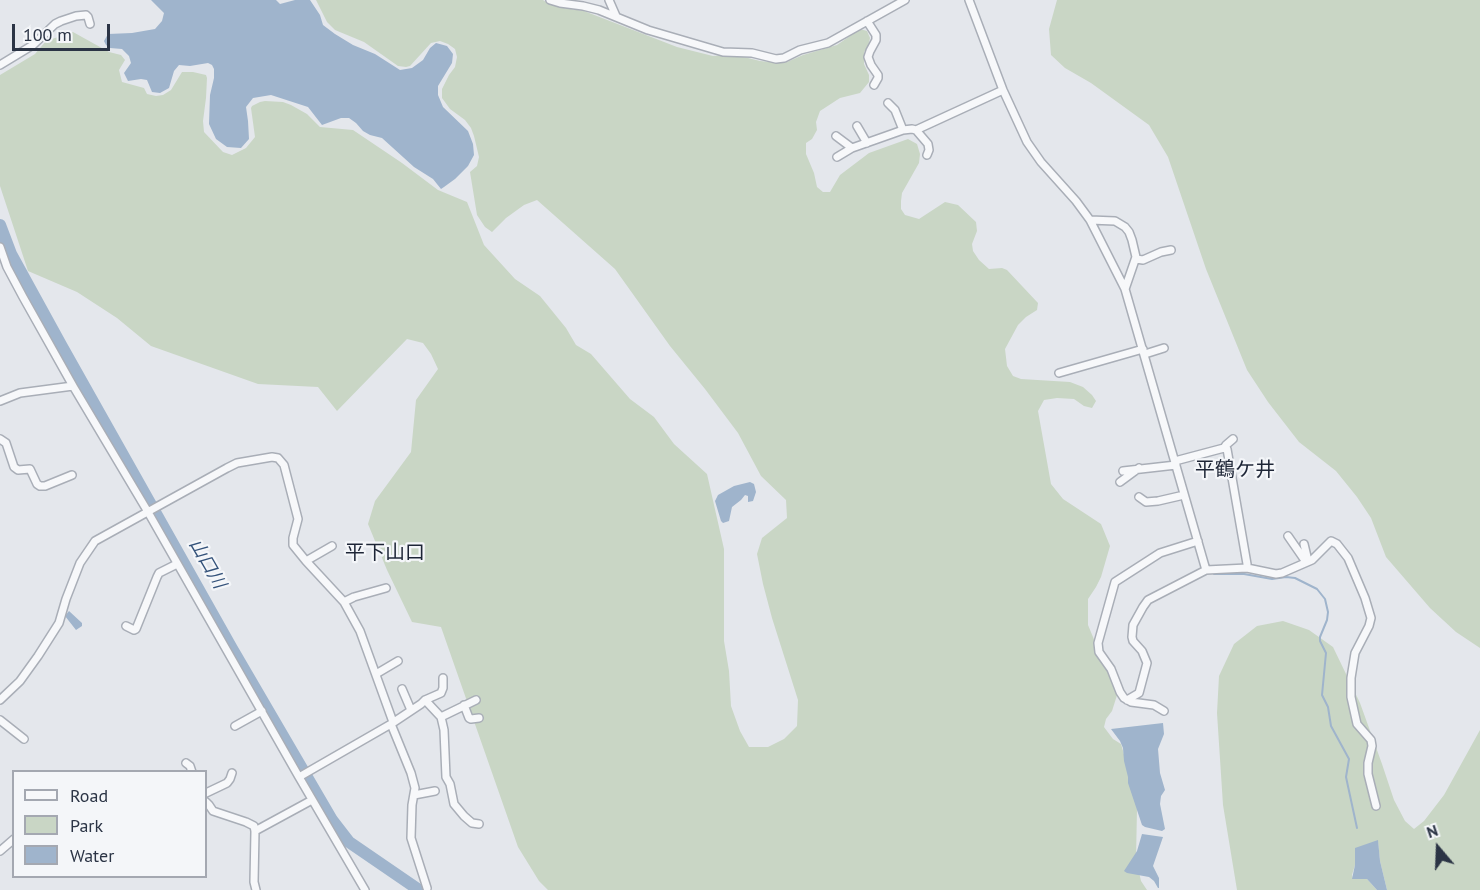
<!DOCTYPE html>
<meta charset="utf-8">
<style>
body{margin:0}
#map{position:relative;width:1480px;height:890px;overflow:hidden;background:#e4e7ec;font-family:"PT Sans",sans-serif}
canvas{display:block}
.legend{position:absolute;left:12px;top:770px;width:195px;height:108px;box-sizing:border-box;background:#f4f6f9;border:2px solid #a4a8b1;margin:0;padding:8px 10px;list-style:none;font-size:18px;color:#2b3445}
.legend li{display:flex;align-items:center;gap:12px;height:30px}
.legend b{width:30px;border:2px solid #a4a8b1}
.north{position:absolute;left:1408px;top:818px;width:60px;height:60px;-webkit-text-stroke:4px #f4f6f9;paint-order:stroke;rotate:341deg;font-size:16px;font-weight:700;line-height:24px;text-align:center;color:#2b3445}
.north::after{content:'';display:block;margin:auto;width:21px;height:27px;background:#2b3445;clip-path:polygon(50% 0,100% 100%,50% 72%,0 100%)}
.scale{position:absolute;left:12px;top:24px;width:98px;height:27px;box-sizing:border-box;border:3px solid #2b3445;border-top:0;padding-left:8px;font-size:18px;line-height:21px;white-space:nowrap;color:#2b3445;-webkit-text-stroke:4px #f4f6f9;paint-order:stroke}
</style>
<div id="map">
<canvas width="1480" height="890"></canvas>
<ul class="legend">
<li><b style="height:8px;background:#f7f8fa"></b>Road</li>
<li><b style="height:16px;background:#c9d6c5"></b>Park</li>
<li><b style="height:16px;background:#9fb4cc"></b>Water</li>
</ul>
<div class="north">N</div>
<div class="scale">100 m</div>
</div>
<script>
const ctx = document.querySelector('canvas').getContext('2d');
ctx.lineJoin = 'round';
function paint(path, color) { ctx.fillStyle = color; ctx.fill(path, 'evenodd'); }
const toPath = rows => new Path2D(rows.map(r => 'M' + r).join(''));
function stroke(path, color, width, dash) { ctx.strokeStyle = color; ctx.lineWidth = width; ctx.lineCap = dash ? 'butt' : 'round'; ctx.setLineDash(dash || []); ctx.stroke(path); }
function label(font, color, halo, rows, align = 'center') {
  ctx.font = font + ' "PT Sans","Noto Sans JP",sans-serif'; ctx.lineWidth = 4.5; ctx.setLineDash([]); ctx.textBaseline = 'middle'; ctx.strokeStyle = halo; ctx.fillStyle = color; for (const [text, x, y, turn = 0] of rows) {
    ctx.save(); ctx.translate(x, y); ctx.rotate((+turn || 0) * Math.PI / 180); ctx.textAlign = isNaN(turn) ? turn : align; if (halo) ctx.strokeText(text, 0, 0); ctx.fillText(text, 0, 0); ctx.restore();
  }
}
paint(toPath([
 [316,0,543,0,549,4,564,8,584,11,677,47,713,56,727,55,744,57,760,61,779,63,787,62,803,55,837,45,860,29,867,31,870,38,868,47,864,52,864,64,869,75,869,82,860,93,840,98,820,111,816,122,817,130,812,139,806,143,806,154,814,173,817,187,823,192,830,192,840,175,869,153,908,139,917,144,920,154,919,163,902,193,901,201,901,209,905,215,919,219,945,202,958,205,976,222,977,231,972,244,973,251,979,260,989,269,1002,268,1007,270,1038,303,1037,310,1026,317,1018,325,1005,349,1007,366,1013,376,1021,379,1070,382,1083,387,1092,395,1096,401,1092,408,1084,406,1074,399,1057,398,1044,400,1038,411,1051,484,1063,499,1101,524,1110,546,1101,577,1096,587,1088,599,1088,625,1098,649,1119,689,1112,711,1106,719,1104,727,1113,739,1121,744,1133,785,1137,809,1136,859,1141,881,1147,890,548,890,539,881,518,847,441,627,412,622,387,570,368,524,375,501,411,452,416,400,438,369,431,354,423,343,407,339,337,411,318,387,258,384,151,346,117,318,77,292,28,271,0,186,0,75,35,54,46,41,73,32,109,52,121,55,125,60,119,70,122,82,144,88,147,94,156,96,163,95,171,90,182,72,193,72,206,75,207,78,206,98,203,121,204,132,223,152,232,155,246,148,255,137,251,108,252,106,260,102,265,101,283,102,291,105,307,114,320,127,353,130,402,163,438,190,467,202,484,245,515,279,540,296,566,328,576,345,591,354,630,399,654,417,674,444,707,474,724,549,724,641,729,671,731,706,740,731,749,747,768,747,784,739,797,726,798,700,772,618,763,584,757,554,762,538,787,518,786,500,761,476,738,433,705,389,670,346,615,269,537,200,524,205,506,218,492,232,485,227,477,215,470,172,477,166,479,157,474,136,471,128,465,120,450,109,442,98,442,89,449,75,455,67,457,57,455,49,448,44,440,41,431,43,410,66,406,67,398,66,364,42,335,30,327,22],
 [1057,0,1480,0,1480,648,1456,632,1430,608,1386,557,1371,518,1357,497,1336,471,1299,442,1268,402,1247,370,1206,269,1168,157,1149,125,1091,83,1065,68,1051,55,1049,29],
 [1283,621,1309,630,1333,647,1360,703,1382,764,1394,800,1405,821,1414,829,1424,821,1444,795,1480,730,1480,890,1387,890,1380,861,1378,841,1355,852,1355,865,1352,875,1353,879,1367,879,1377,890,1237,890,1223,805,1217,713,1219,676,1234,644,1257,626]
]), '#c9d6c5');
paint(toPath([
 [151,0,276,0,280,4,295,0,310,0,320,15,323,25,335,34,353,45,375,54,400,70,412,68,423,60,430,48,436,43,447,46,453,54,452,63,438,86,438,95,443,107,468,131,473,144,474,155,468,166,455,179,444,187,441,189,433,179,414,167,382,138,370,135,363,131,356,123,349,118,341,118,322,125,308,107,271,95,253,98,246,107,248,121,249,139,241,148,227,147,216,139,209,124,210,95,214,78,214,69,212,65,208,63,190,66,179,65,174,71,169,88,160,93,152,92,147,80,141,79,128,81,124,73,131,63,129,56,122,49,110,48,106,45,104,41,108,34,132,33,155,29,162,21,164,13],
 [750,482,754,484,756,492,753,501,748,502,748,496,745,495,741,500,732,507,729,521,723,523,721,521,715,501,718,495,734,486],
 [69,611,82,623,82,626,76,630,65,616],
 [1163,723,1164,734,1158,749,1160,773,1165,790,1161,796,1160,804,1165,829,1162,831,1145,827,1142,825,1128,783,1128,777,1124,761,1123,748,1120,741,1111,729],
 [1142,834,1163,837,1153,866,1159,878,1159,888,1158,888,1154,881,1149,877,1127,873,1124,871,1137,851],
 [1378,840,1380,861,1387,890,1377,890,1367,879,1352,879,1355,865,1355,848]
]), '#9fb4cc');
stroke(toPath([
 [1214,574,1244,574,1272,579,1286,577,1295,578,1317,589,1325,599,1328,612,1327,620,1320,637,1320,641,1326,653,1322,695,1328,707,1331,726,1349,759,1346,777,1357,828]
]), '#9fb4cc', 2);
stroke(toPath([
 [0,225,11,254,61,345,231,647,332,820,349,842,419,890]
]), '#9fb4cc', 12);
const minor = toPath([
 [550,0,560,3,583,6,599,10,648,30,723,52,752,53,776,59,784,58,800,50,828,43,905,0],
 [609,0,616,16],
 [969,0,1003,90,1027,142,1041,162,1076,201,1090,220,1125,289,1206,570,1247,568,1276,574,1282,573,1312,560,1331,541,1337,544,1348,558,1365,598,1371,618,1369,626,1355,653,1351,678,1351,697,1357,724,1371,740,1372,746,1368,763,1368,774,1376,806],
 [867,21,876,35,876,40,870,51,868,57,871,65,878,75,878,78,874,85],
 [0,65,33,45,55,24,61,21,76,16,86,15,88,17,90,24],
 [888,103,895,110,903,130],
 [857,126,867,143],
 [916,130,1003,90],
 [836,136,852,148],
 [837,157,852,148,903,130,912,129,916,130,928,144,929,150,927,155],
 [1090,220,1115,221,1125,227,1129,232,1132,240,1136,257,1125,289],
 [0,247,7,267,23,297,73,386,148,512,299,777,365,890],
 [1136,259,1143,260,1161,252,1171,250],
 [1145,354,1164,348],
 [1059,373,1143,349],
 [0,401,20,393,73,386],
 [0,439,6,443,14,467,18,470,30,469,37,484,40,486,45,486,72,475],
 [1224,448,1226,445,1233,439],
 [1175,461,1224,448,1227,449,1247,564,1247,568],
 [1123,471,1176,465],
 [1120,482,1139,468],
 [1139,497,1146,502,1158,501,1184,495],
 [1288,536,1306,562],
 [1304,544,1308,561],
 [306,561,332,546],
 [344,602,354,597,386,588],
 [126,626,134,630,136,629,157,577,159,573,177,564],
 [376,674,398,661],
 [402,689,411,710],
 [0,700,20,681,38,656,59,623,66,599,80,563,95,541,227,468,237,463,272,457,278,458,284,465,298,519,293,538,293,545,306,561,344,602,360,631,393,722],
 [425,700,441,717,444,730,446,777,450,784,454,804,464,816,472,823,479,824],
 [1127,700,1139,693,1147,663,1142,651,1133,641,1132,637,1133,625,1143,607,1148,600,1206,570],
 [464,705,469,718,471,719,479,718],
 [1164,711,1154,705,1131,702,1124,698,1120,692,1111,669,1099,652,1098,643,1115,582,1160,553,1198,541],
 [441,717,476,700],
 [0,720,24,739],
 [391,724,411,773,415,788,412,805,411,838,427,888],
 [235,726,262,711],
 [186,763,190,766,192,772],
 [299,777,391,724,421,704,425,700,441,693,443,688,443,678],
 [206,793,227,783,230,779,232,773],
 [414,795,435,791],
 [206,802,209,805,213,811,246,822,254,826,255,831,254,882,256,890],
 [255,831,312,800],
 [0,851,14,839]
]);
stroke(minor, '#a9aeb7', 10);
stroke(minor, '#f7f8fa', 7);
label('italic 18px', '#34527a', '#f4f6f9', [
 ["山口川",207,564,60]
]);
label('20px', '#1d2536', '#f4f6f9', [
 ["平鶴ケ井",1235,470],
 ["平下山口",385,553]
]);
</script>
